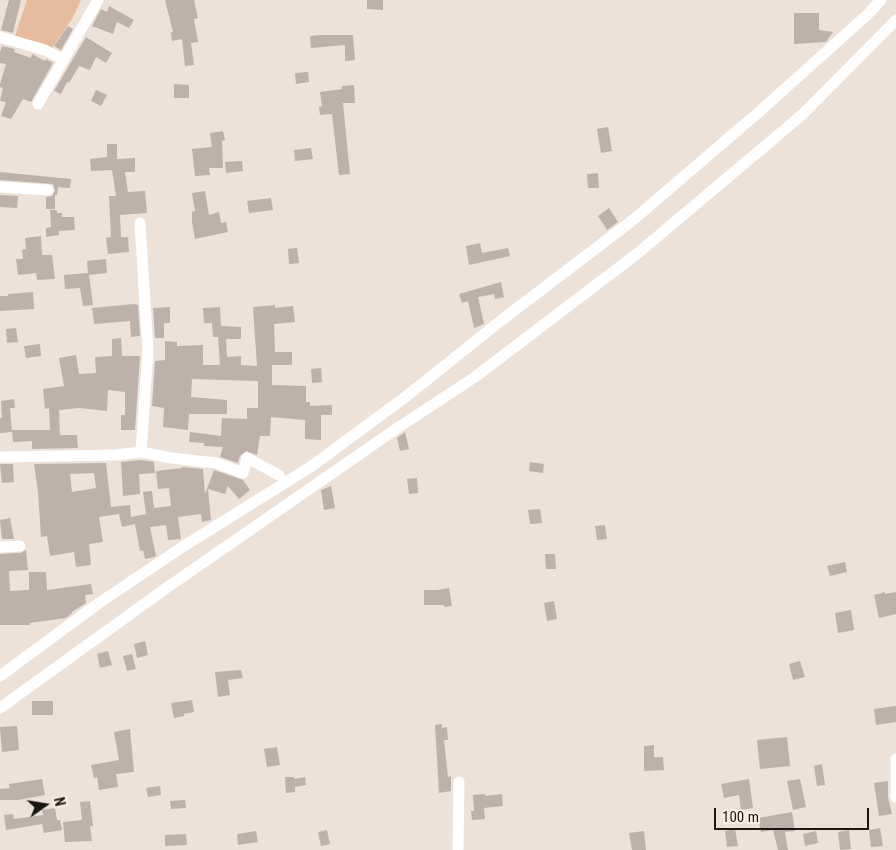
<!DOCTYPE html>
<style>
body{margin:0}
#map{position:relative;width:896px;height:850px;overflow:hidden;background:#ede1d8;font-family:"Roboto Condensed",sans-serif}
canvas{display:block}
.north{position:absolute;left:20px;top:780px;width:50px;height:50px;-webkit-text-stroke:4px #fbeee5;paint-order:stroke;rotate:77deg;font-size:14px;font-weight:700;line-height:20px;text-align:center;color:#1a1613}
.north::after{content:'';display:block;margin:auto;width:18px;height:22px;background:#1a1613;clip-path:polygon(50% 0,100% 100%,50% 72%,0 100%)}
.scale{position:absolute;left:714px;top:808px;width:155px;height:22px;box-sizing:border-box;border:2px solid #1a1613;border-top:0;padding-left:6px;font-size:15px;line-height:18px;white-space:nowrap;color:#1a1613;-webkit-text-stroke:4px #fbeee5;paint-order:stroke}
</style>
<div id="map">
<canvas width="896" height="850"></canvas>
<div class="north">N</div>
<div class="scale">100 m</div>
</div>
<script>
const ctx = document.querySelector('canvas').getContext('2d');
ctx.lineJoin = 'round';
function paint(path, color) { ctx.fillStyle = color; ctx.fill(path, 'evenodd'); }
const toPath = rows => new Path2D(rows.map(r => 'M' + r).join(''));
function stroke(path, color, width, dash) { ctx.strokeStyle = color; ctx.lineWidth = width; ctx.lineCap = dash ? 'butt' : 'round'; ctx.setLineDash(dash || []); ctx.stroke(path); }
paint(toPath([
 [27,0,81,0,72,19,52,48,14,39]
]), '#e7bb9d');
paint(toPath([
 [9,0,21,0,13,33,1,30],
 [165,0,194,0,198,18,194,19,198,42,191,43,194,65,185,66,182,39,172,41,171,32,173,32],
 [367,0,383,0,383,10,367,9],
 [109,6,134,20,129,28,117,22,113,34,92,26,101,9,107,12],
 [794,13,819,13,819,30,833,32,826,42,794,44],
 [68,26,73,29,61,50,54,46],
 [320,35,353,35,355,60,345,61,345,45,311,48,310,36],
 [86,37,112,53,106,63,96,57,90,70,79,66,69,83,67,82,61,94,54,91],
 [2,46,15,49,14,52,31,58,32,54,45,61,46,59,53,63,31,102,23,99,11,119,1,116,6,102,0,101,3,88,0,87,0,84,6,64,0,63,0,52],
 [308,72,309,82,296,84,295,73],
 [174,84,189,85,189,98,174,98],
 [354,85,355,103,343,103,350,174,339,175,332,114,320,115,319,107,322,106,320,92,342,89,342,86],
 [96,90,107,95,101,106,91,101],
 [608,127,612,151,601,153,597,129],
 [223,131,225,140,222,141,223,168,209,168,210,175,195,176,192,149,212,147,210,133],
 [107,144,117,144,117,159,135,158,135,172,125,172,128,192,145,191,147,213,120,215,121,237,128,237,129,252,108,254,106,238,111,237,109,196,116,196,112,170,91,171,90,159,107,157],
 [311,148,313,159,295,161,294,150],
 [242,161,243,171,226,173,225,162],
 [0,172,71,179,70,188,58,187,57,195,55,195,55,209,46,209,46,197,52,196,55,191,53,184,0,180],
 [598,173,599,188,588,188,587,174],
 [205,191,209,215,219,212,221,223,226,222,228,232,195,239,192,222,192,212,195,211,192,193],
 [0,195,18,196,17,208,0,207],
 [271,198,273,210,249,213,247,201],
 [609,208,618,222,607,230,598,216],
 [50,210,57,210,57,213,62,213,62,217,74,217,75,230,59,231,59,235,46,237,46,228,51,227],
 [41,236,42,255,52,255,55,279,37,280,36,273,18,275,16,259,23,259,22,250,26,249,25,238],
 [480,243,482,253,508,248,510,256,469,265,466,246],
 [297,248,299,263,289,264,288,249],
 [106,259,107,273,89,275,93,305,83,306,80,288,65,289,64,275,88,273,87,261],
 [501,282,504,297,495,299,494,294,478,297,484,324,474,328,468,301,462,303,459,294],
 [33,292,34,309,0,311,0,296,8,296,8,294],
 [134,304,138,305,140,336,131,337,130,321,94,324,92,308],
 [275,305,275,308,293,306,295,322,274,324,275,352,292,352,292,365,272,365,272,385,306,386,306,402,310,402,310,406,332,405,332,415,321,415,321,440,305,439,305,420,271,417,270,436,260,436,257,455,246,451,240,456,238,463,220,457,223,447,204,446,204,443,189,442,190,432,221,436,222,418,247,419,247,408,258,408,258,381,192,379,191,397,227,400,227,414,189,414,188,430,163,427,164,408,152,406,155,361,165,360,165,341,177,342,177,346,203,345,203,365,220,365,218,337,213,337,212,323,204,323,203,308,220,307,221,326,241,327,241,339,226,339,227,357,241,356,241,365,257,366,253,307],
 [170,307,170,323,164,323,164,338,155,338,153,308],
 [16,328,18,342,7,343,6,329],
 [121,338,122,356,140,356,135,430,121,430,121,415,125,415,125,392,108,390,107,411,79,408,59,410,60,435,77,435,78,448,32,449,32,441,13,442,12,430,50,430,49,408,45,409,43,389,64,386,59,358,76,355,79,374,96,373,95,357,112,356,112,339],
 [40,344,41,356,26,358,24,346],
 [321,368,322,382,312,383,311,369],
 [14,399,15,408,10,408,12,432,0,433,0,418,2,418,1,401],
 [405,432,409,449,400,451,397,438],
 [141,460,154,462,155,473,139,474,140,494,123,496,121,462],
 [530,462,544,464,543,473,529,471],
 [106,463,111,507,130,505,131,517,146,514,143,492,152,491,154,508,171,506,169,488,158,489,156,471,182,468,182,467,203,469,205,494,214,470,243,480,250,490,239,499,228,486,225,494,208,489,211,520,202,522,201,514,178,517,181,539,168,540,166,525,150,527,156,556,154,557,145,559,143,550,140,551,135,524,122,527,119,514,99,517,103,542,89,544,91,565,76,567,74,552,50,556,47,536,41,537,38,492,34,464],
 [94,473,96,488,72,492,70,474],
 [0,464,13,464,14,482,2,483],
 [417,478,418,493,409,494,407,479],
 [331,486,335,508,324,510,321,490],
 [540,509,542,523,530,524,528,510],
 [10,518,14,539,2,539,0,520],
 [605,525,607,539,597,540,595,526],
 [26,550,28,570,9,571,10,591,29,590,29,572,46,572,47,590,91,584,93,594,85,595,86,603,72,612,72,613,66,618,30,623,30,625,0,625,0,554,20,553],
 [545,554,555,554,556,569,546,569],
 [845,562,847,572,830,576,827,566],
 [449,588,452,606,444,607,444,605,424,605,424,590,437,590],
 [885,592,885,594,896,592,896,614,879,618,874,595],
 [554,601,557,619,547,621,544,603],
 [851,610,854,630,838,633,835,613],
 [145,641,148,655,137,658,134,644],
 [108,651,112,665,100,668,97,654],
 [132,654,136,669,127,671,123,656],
 [800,661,805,677,793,680,789,664],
 [241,670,243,678,228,680,230,695,218,697,215,672],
 [192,700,194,712,184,714,184,716,174,718,171,703],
 [32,701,53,701,53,715,32,715],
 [895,706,896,706,896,722,876,725,874,709],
 [442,724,442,728,447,727,448,740,444,740,448,777,451,776,451,791,439,793,435,725],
 [17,726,19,750,2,752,0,727],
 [130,729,134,772,116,774,118,787,99,790,97,777,94,778,91,765,119,760,114,732],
 [787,737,790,766,760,769,757,740],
 [654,745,654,757,663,757,664,770,644,771,644,746],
 [277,747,280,765,267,767,264,749],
 [822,764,825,785,817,786,814,766],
 [285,777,294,777,294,779,305,777,306,785,295,787,295,792,286,793],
 [42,779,45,795,18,800,0,800,0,789,10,788,9,784],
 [749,779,753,808,741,810,739,795,724,798,721,784],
 [800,779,806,807,793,810,787,781],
 [888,781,888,797,892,814,879,816,874,783],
 [160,786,161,795,148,797,146,788],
 [485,794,485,796,502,794,503,806,484,808,485,819,472,820,471,811,474,811,473,795],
 [185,800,186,808,171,809,170,801],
 [90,801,93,826,90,826,92,841,65,842,63,822,82,820,80,802],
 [55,808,57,820,60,820,62,830,44,833,42,824,6,830,4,815,13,814,14,819,43,815,42,810],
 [792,812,795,831,785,832,788,850,778,850,773,830,761,832,758,818],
 [880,828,883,846,871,847,869,830],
 [735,829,738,846,727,847,725,831],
 [327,830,330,844,321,846,318,832],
 [849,830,851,849,840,850,838,832],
 [256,831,258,842,238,845,237,834],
 [644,831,646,850,632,850,629,833],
 [816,831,818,843,805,846,803,834],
 [186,834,187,845,165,846,165,835]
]), '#bdb1a9');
stroke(toPath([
 [0,37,45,50,62,59],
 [38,104,98,0],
 [0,187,48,190],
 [140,223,148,350,141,452],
 [0,457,115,455,141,452,171,458,216,463,243,473,247,458,279,475],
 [0,547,20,546],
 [0,676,99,603,184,546,312,466,408,395,503,319,633,220,759,112,867,15,881,0],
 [0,708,165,589,396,429,475,377,638,253,803,114,896,20],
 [896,759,896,797],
 [458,850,459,782]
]), '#fff', 11);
</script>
